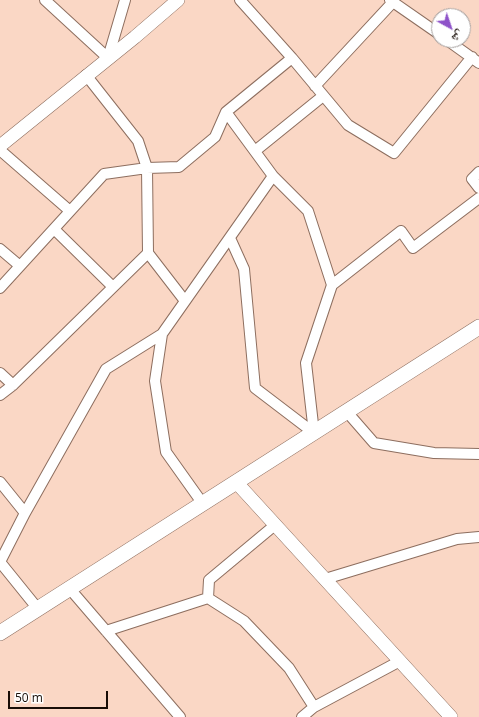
<!DOCTYPE html>
<meta charset="utf-8">
<style>
body{margin:0}
#map{position:relative;width:479px;height:717px;overflow:hidden;background:#fad7c5;font-family:"Open Sans","Noto Naskh Arabic",sans-serif}
canvas{display:block}
.north{position:absolute;left:431px;top:8px;width:40px;height:40px;box-sizing:border-box;background:#fff;border:1px solid #a39e9c;border-radius:50%;rotate:140deg;font-size:11px;font-weight:700;line-height:16px;text-align:center;color:#180d07}
.north::after{content:'';display:block;margin:auto;width:14px;height:18px;background:#8e52c9;clip-path:polygon(50% 0,100% 100%,50% 72%,0 100%)}
.scale{position:absolute;left:8px;top:691px;width:100px;height:18px;box-sizing:border-box;border:2px solid #180d07;border-top:0;padding-left:5px;font-size:12px;line-height:14px;white-space:nowrap;color:#180d07;-webkit-text-stroke:3px #fff;paint-order:stroke}
</style>
<div id="map">
<canvas width="479" height="717"></canvas>
<div class="north">ش</div>
<div class="scale">50 m</div>
</div>
<script>
const ctx = document.querySelector('canvas').getContext('2d');
ctx.lineJoin = 'round';
const toPath = rows => new Path2D(rows.map(r => 'M' + r).join(''));
function stroke(path, color, width, dash) { ctx.strokeStyle = color; ctx.lineWidth = width; ctx.lineCap = dash ? 'butt' : 'round'; ctx.setLineDash(dash || []); ctx.stroke(path); }
const minor = toPath([
 [45,0,108,58,125,0],
 [240,0,292,58,348,125,394,153,472,57],
 [390,0,439,34],
 [447,40,479,63],
 [86,75,138,141,147,168,148,253,185,301],
 [315,86,393,2],
 [226,112,273,176,308,211,332,285,306,363,314,433,255,388,244,269,230,238],
 [0,150,70,211],
 [255,151,323,96],
 [479,172,472,179,479,188],
 [54,229,113,287],
 [0,249,20,266],
 [332,285,401,231,413,248,479,198],
 [0,288,104,174,147,168,179,167,215,137,226,112,292,58],
 [0,373,13,385],
 [0,395,13,385,148,253],
 [347,412,374,443,434,453,479,454],
 [0,482,25,513],
 [203,504,166,452,155,381,162,334,273,176],
 [325,579,457,539,479,537],
 [70,589,180,717],
 [208,598,209,580,275,525],
 [38,609,0,562,25,513,106,369,162,334],
 [106,631,208,598,244,621,289,668,314,707],
 [302,717,314,707,400,661]
]);
const tertiary = toPath([
 [0,146,135,37,178,0],
 [236,482,451,717]
]);
const secondary = toPath([
 [0,633,479,327]
]);
stroke(minor, '#8d6e5f', 12);
stroke(tertiary, '#8d6e5f', 14);
stroke(secondary, '#8d6e5f', 16);
stroke(minor, '#fff', 10);
stroke(tertiary, '#fff', 13);
stroke(secondary, '#fff', 15);
</script>
